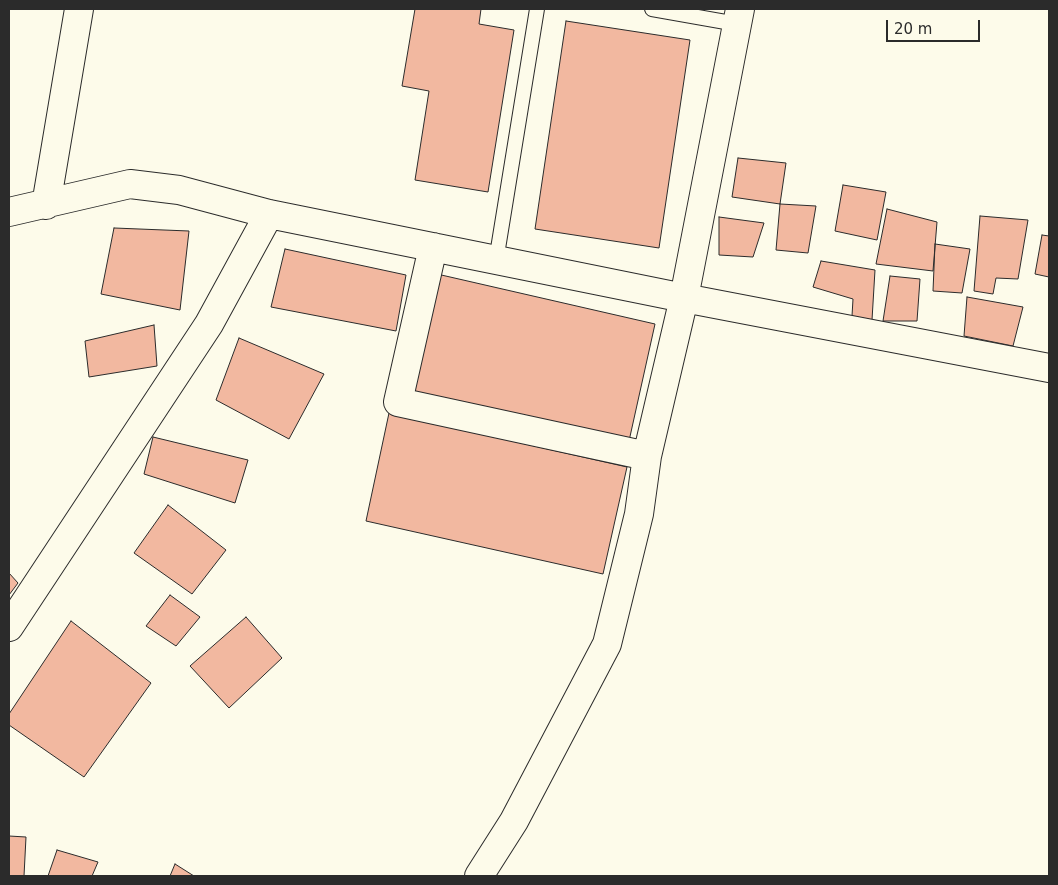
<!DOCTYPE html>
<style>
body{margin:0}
#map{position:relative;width:1058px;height:885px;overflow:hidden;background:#fdfbea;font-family:"DejaVu Sans",sans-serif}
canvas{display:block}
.frame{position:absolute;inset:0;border:10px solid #2b2b2b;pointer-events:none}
.scale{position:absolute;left:886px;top:20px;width:94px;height:22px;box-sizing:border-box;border:2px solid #2b2b2b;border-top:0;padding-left:6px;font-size:15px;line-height:18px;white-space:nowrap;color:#2b2b2b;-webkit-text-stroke:4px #fdfbea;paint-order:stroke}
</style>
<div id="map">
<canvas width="1058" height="885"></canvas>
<div class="frame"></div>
<div class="scale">20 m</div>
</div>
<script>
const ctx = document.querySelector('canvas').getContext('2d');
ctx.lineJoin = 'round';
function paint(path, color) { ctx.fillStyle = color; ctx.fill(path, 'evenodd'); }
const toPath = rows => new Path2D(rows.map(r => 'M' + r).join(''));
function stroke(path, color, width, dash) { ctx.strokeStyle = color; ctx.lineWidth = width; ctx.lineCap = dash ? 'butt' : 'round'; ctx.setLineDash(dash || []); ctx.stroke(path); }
const building = toPath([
 [415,9,481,9,479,24,514,30,488,192,415,180,429,91,402,86,415,9],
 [566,21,690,40,659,248,535,229,566,21],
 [738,158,786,163,780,204,732,197,738,158],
 [843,185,886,192,877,240,835,231,843,185],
 [780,204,816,206,808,253,776,250,780,204],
 [887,209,937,222,933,271,876,264,887,209],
 [980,216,1028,220,1018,279,996,278,993,294,974,291,980,216],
 [719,217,764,223,753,257,719,255,719,217],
 [114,228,189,231,180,310,101,294,114,228],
 [1042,235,1049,236,1049,277,1035,274,1042,235],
 [935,244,970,249,962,293,933,291,935,244],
 [285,249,406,275,396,331,271,307,285,249],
 [821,261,875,270,872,320,852,316,853,299,813,287,821,261],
 [437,274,655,324,629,441,410,394,437,274],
 [890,276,920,279,917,321,883,321,890,276],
 [967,297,1023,307,1013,346,964,336,967,297],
 [154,325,157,366,89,377,85,341,154,325],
 [239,338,324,374,289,439,216,400,239,338],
 [389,413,627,467,603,574,366,521,389,413],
 [153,437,248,460,235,503,144,474,153,437],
 [168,505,226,550,192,594,134,553,168,505],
 [9,573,18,583,9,595,9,573],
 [170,595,200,617,176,646,146,626,170,595],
 [246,617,282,658,229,708,190,666,246,617],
 [71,621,151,683,84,777,9,725,9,714,71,621],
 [9,836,26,837,24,876,9,876,9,836],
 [57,850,98,862,92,876,48,876,57,850],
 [175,864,194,876,170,876,175,864]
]);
paint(building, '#f2b8a0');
stroke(building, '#2b2b2b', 1);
const service = toPath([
 [652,9,737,24],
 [496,261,537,9]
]);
const minor = toPath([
 [46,205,79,9],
 [9,212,130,184,179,190,269,214,684,298,1049,368],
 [433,247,398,402,647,456],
 [9,627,209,324,269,214],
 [479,876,514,821,607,644,639,514,647,456,684,298,740,9]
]);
stroke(service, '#2b2b2b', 16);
stroke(minor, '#2b2b2b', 30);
stroke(service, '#fdfbea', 14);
stroke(minor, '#fdfbea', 28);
</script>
